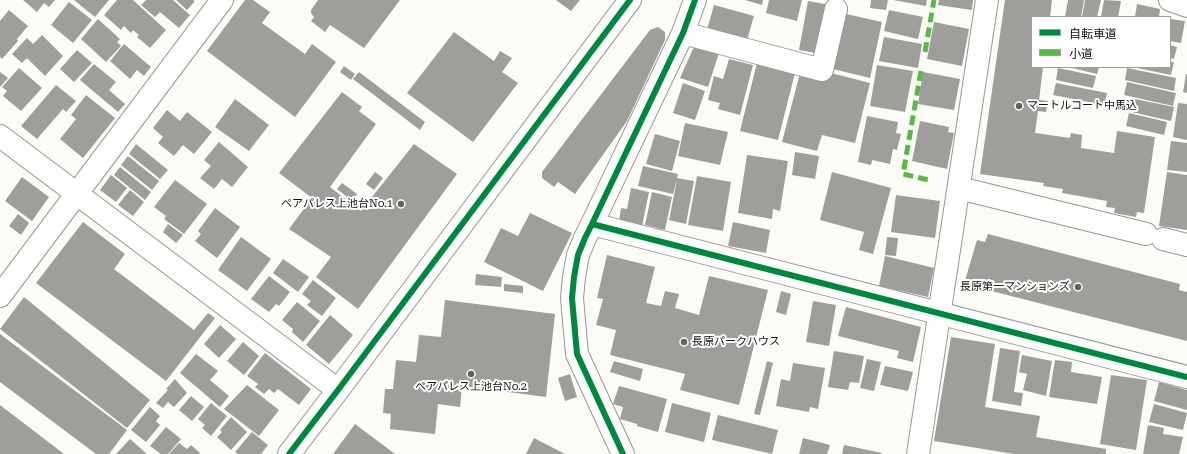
<!DOCTYPE html>
<meta charset="utf-8">
<style>
body{margin:0}
#map{position:relative;width:1187px;height:454px;overflow:hidden;background:#fcfbf5;font-family:"Roboto Serif","Noto Sans JP",serif}
canvas{display:block}
.legend{position:absolute;left:1031px;top:16px;width:140px;height:52px;box-sizing:border-box;background:#fff;border:1px solid #9f9f9f;margin:0;padding:5px 7px;list-style:none;font-size:12px;color:#101010}
.legend li{display:flex;align-items:center;gap:8px;height:20px}
.legend b{width:20px;border:1px solid #9f9f9f}
</style>
<div id="map">
<canvas width="1187" height="454"></canvas>
<ul class="legend">
<li><b style="height:5px;background:#00873e"></b>自転車道</li>
<li><b style="height:5px;background:#58b947"></b>小道</li>
</ul>
</div>
<script>
const ctx = document.querySelector('canvas').getContext('2d');
ctx.lineJoin = 'round';
function paint(path, color) { ctx.fillStyle = color; ctx.fill(path, 'evenodd'); }
const toPath = rows => new Path2D(rows.map(r => 'M' + r).join(''));
function stroke(path, color, width, dash) { ctx.strokeStyle = color; ctx.lineWidth = width; ctx.lineCap = dash ? 'butt' : 'round'; ctx.setLineDash(dash || []); ctx.stroke(path); }
function label(font, color, halo, rows, align = 'center') {
  ctx.font = font + ' "Roboto Serif","Noto Sans JP",serif'; ctx.lineWidth = 4; ctx.setLineDash([]); ctx.textBaseline = 'middle'; ctx.strokeStyle = halo; ctx.fillStyle = color; for (const [text, x, y, turn = 0] of rows) {
    ctx.save(); ctx.translate(x, y); ctx.rotate((+turn || 0) * Math.PI / 180); ctx.textAlign = isNaN(turn) ? turn : align; if (halo) ctx.strokeText(text, 0, 0); ctx.fillText(text, 0, 0); ctx.restore();
  }
}
paint(toPath([
 [23,0,55,0,49,7,44,3,37,12],
 [74,0,109,0,95,17],
 [117,0,133,0,166,30,150,48,137,37,139,35,133,30,131,33,124,26,121,30,104,15],
 [146,0,173,0,190,15,179,28,160,12,155,17,141,5],
 [176,0,193,0,195,1,187,10],
 [245,0,253,0,270,12,262,23,305,54,312,44,336,62,295,117,207,51],
 [318,0,400,0,364,48,330,25,325,32,311,21,314,17,311,13,311,10],
 [556,0,580,0,571,11],
 [745,0,763,0,762,5],
 [769,0,802,0,797,21,766,13],
 [871,0,888,0,886,10,870,8],
 [893,0,927,0,926,6],
 [939,0,973,0,972,10,938,5],
 [1005,0,1052,0,1050,17,1032,17,1032,67,1043,67,1039,100,1048,101,1046,112,1038,111,1035,133,1070,138,1071,133,1082,135,1081,148,1114,153,1117,131,1155,137,1144,213,1137,212,1136,217,1114,213,1115,208,1106,207,1107,201,1062,193,1063,189,1043,186,1044,183,980,174],
 [1068,0,1084,0,1081,17,1065,17],
 [1085,0,1101,0,1097,17,1082,17],
 [1104,0,1121,1,1118,17,1101,17],
 [808,1,830,5,821,54,799,50],
 [69,2,92,20,73,43,51,25],
 [1137,4,1160,9,1159,17,1135,17],
 [714,5,754,16,747,40,707,30],
 [9,10,28,26,17,39,18,41,2,59,0,57,0,21],
 [889,10,923,17,918,39,884,31],
 [846,14,882,22,870,78,833,69],
 [98,19,120,39,117,42,121,46,106,62,81,39],
 [1170,19,1185,21,1181,43,1170,41],
 [934,22,969,29,962,66,927,59],
 [658,27,665,32,665,40,627,121,575,194,558,182,554,187,542,178,542,172,650,30],
 [454,32,494,61,500,51,512,58,502,72,518,83,473,142,407,93],
 [42,35,63,56,45,76,27,58,22,63,12,54,27,38,33,44],
 [884,37,922,44,918,68,879,61],
 [696,42,720,50,708,87,680,78],
 [124,44,151,67,144,76,137,70,130,79,110,61],
 [1170,45,1177,47,1174,59,1170,58],
 [77,50,92,63,74,82,60,69],
 [729,59,753,65,740,115,718,109,720,103,708,100,714,76,723,79],
 [1170,62,1174,62,1171,75,1137,68,1170,67],
 [757,63,795,73,778,140,740,131],
 [94,64,116,82,109,90,125,104,118,112,80,80],
 [877,65,913,71,905,112,870,106],
 [344,66,355,74,351,80,340,72],
 [1068,67,1099,67,1097,74],
 [19,68,42,88,21,111,3,96,7,91,2,87],
 [1058,68,1096,76,1093,88,1056,80],
 [1127,68,1176,78,1174,91,1125,80],
 [0,72,8,78,0,87],
 [359,72,425,122,420,130,353,79],
 [827,72,870,83,855,143,822,135,817,151,782,142,800,73],
 [923,72,960,79,954,110,918,104],
 [1186,74,1187,74,1187,93,1183,92],
 [1127,82,1176,93,1173,106,1124,95],
 [683,83,705,91,695,120,673,113],
 [1056,83,1107,93,1104,105,1053,95],
 [56,85,76,101,66,112,63,109,37,139,21,126],
 [342,92,362,107,359,111,376,124,330,187,361,211,414,144,457,174,358,309,316,277,331,257,289,229,312,198,279,173],
 [86,95,115,118,83,158,60,139,76,119,71,115],
 [1130,98,1174,107,1171,121,1127,111],
 [235,99,269,125,249,151,215,127],
 [1178,103,1187,104,1187,140,1173,137],
 [167,110,180,121,187,112,212,132,194,154,183,145,174,156,158,143,163,137,153,128],
 [1129,113,1167,122,1164,135,1126,126],
 [867,116,898,122,896,133,901,134,897,150,893,149,890,164,872,160,871,165,858,162],
 [920,121,949,127,948,132,954,133,947,169,912,161],
 [685,123,728,132,720,165,678,156],
 [655,134,680,141,672,171,646,164],
 [1171,141,1187,143,1187,172,1167,170],
 [219,142,248,167,232,187,222,179,214,189,200,178,211,166,204,160],
 [136,144,168,170,160,179,129,154],
 [795,152,819,156,815,179,792,175],
 [747,155,788,161,780,211,773,209,772,219,738,213],
 [128,156,159,181,152,190,121,165],
 [643,166,678,174,677,178,694,181,686,224,669,220,677,180,673,194,638,186],
 [120,167,151,192,145,200,114,175],
 [375,172,383,178,374,190,366,184],
 [832,172,891,188,873,254,859,250,864,232,820,220],
 [1167,172,1187,175,1187,230,1159,226],
 [111,175,127,188,116,202,100,190],
 [697,176,731,182,723,231,688,225],
 [22,177,49,197,32,221,5,201],
 [175,180,207,204,184,234,164,219,166,216,154,207],
 [342,183,357,194,352,201,337,189],
 [631,188,649,192,642,226,619,221,621,208,627,209],
 [130,190,144,202,133,216,118,205],
 [652,192,672,197,665,230,645,225],
 [896,195,940,201,935,238,891,232],
 [215,208,240,227,217,258,195,241,201,234,198,231],
 [530,213,572,233,543,291,484,262,501,228,518,236],
 [18,214,29,223,21,235,9,226],
 [83,222,125,254,114,269,194,330,208,313,215,318,166,381,36,283],
 [733,222,770,230,766,253,728,246],
 [168,224,183,235,176,243,163,232],
 [988,234,1180,284,1179,290,1187,292,1187,341,964,284,977,240,985,242],
 [241,237,271,259,247,291,218,270],
 [887,237,898,238,896,256,885,255],
 [607,255,655,267,646,303,661,306,665,291,679,294,675,308,699,315,709,276,768,290,739,405,680,390,685,374,610,355,616,330,596,325,603,299,597,298],
 [885,256,934,268,928,297,879,286],
 [283,259,309,277,298,292,273,273],
 [476,274,502,277,501,287,475,285],
 [269,276,290,292,279,306,276,304,269,312,251,299],
 [313,280,336,298,322,316,307,305,311,301,302,294],
 [504,284,523,286,523,293,504,291],
 [781,291,791,294,786,315,776,312],
 [24,297,150,400,127,428,0,329],
 [445,300,555,314,546,397,462,386,460,407,438,404,435,434,390,429,391,414,383,413,385,389,393,389,396,360,416,362,419,335,441,337],
 [813,301,836,305,829,346,806,342],
 [297,302,320,321,303,342,292,332,293,329,282,320],
 [846,307,921,327,913,362,897,358,899,351,838,336],
 [330,315,353,335,329,364,306,345],
 [220,325,236,339,219,358,204,344],
 [0,334,127,430,109,454,96,454,0,382],
 [951,337,995,344,985,407,1040,416,1036,437,1106,449,1106,454,1014,454,934,441],
 [243,342,259,356,244,375,227,361],
 [1000,348,1020,351,1014,392,1023,393,1021,406,992,401],
 [834,351,864,356,859,383,850,382,848,390,828,387],
 [265,353,311,389,299,405,278,389,274,393,269,389,264,394,255,387,258,384,247,376],
 [196,354,218,371,210,380,229,396,220,407,180,373],
 [1022,355,1052,361,1046,396,1023,390,1027,374,1019,372],
 [867,359,881,362,874,391,860,388],
 [1055,360,1072,362,1071,372,1102,377,1097,404,1049,397],
 [614,361,643,369,640,381,610,372],
 [767,361,773,363,760,415,754,414],
 [793,363,825,368,818,409,810,407,809,412,776,406,781,379,790,381],
 [885,366,913,372,908,391,880,385],
 [570,374,577,397,565,401,558,378],
 [1111,375,1147,380,1136,450,1100,444],
 [175,379,187,393,174,407,168,402,163,408,156,403,168,390,166,389],
 [1159,382,1187,390,1187,410,1154,401],
 [247,385,279,410,259,436,224,409],
 [619,386,667,399,658,432,637,426,637,424,620,419,623,407,613,404],
 [191,396,204,407,192,421,179,410],
 [211,403,227,416,211,436,202,428,205,425,198,419],
 [672,403,711,413,704,442,665,432],
 [1154,404,1187,413,1183,430,1149,422],
 [0,405,64,454,0,454],
 [150,407,160,416,156,421,160,425,146,442,131,430],
 [718,415,778,430,772,454,712,440],
 [231,417,247,432,231,450,217,437,222,432,220,430],
 [355,424,395,454,333,454],
 [1148,425,1164,428,1163,434,1183,437,1179,454,1143,454],
 [166,427,181,439,168,454,161,454,150,446],
 [252,432,268,445,261,454,238,454,235,452],
 [534,438,565,454,526,454],
 [803,438,830,445,827,454,799,454],
 [130,439,147,454,116,454],
 [179,443,187,449,191,445,200,453,199,454,169,454],
 [844,445,882,453,881,454,842,454]
]), '#a09e9a');
const minor = toPath([
 [1170,0,1187,6],
 [683,33,822,70,836,9],
 [0,136,338,390],
 [959,188,1146,234],
 [592,224,1187,377],
 [1163,239,1187,245],
 [0,296,222,0],
 [289,454,338,390,630,0],
 [623,454,577,354,572,298,574,277,578,255,585,238,592,224,683,33,695,0],
 [918,454,987,0]
]);
stroke(minor, '#969693', 24);
stroke(minor, '#fffefe', 22);
stroke(toPath([
 [925,52,934,0],
 [921,71,903,174,929,180]
]), '#58b947', 5, [10, 5]);
stroke(toPath([
 [592,224,1187,377],
 [289,454,338,390,630,0],
 [623,454,577,354,572,298,574,277,578,255,585,238,592,224,683,33,695,0]
]), '#00873e', 6);
for (const [x, y, r, color] of [
 [1019,106,4,"#636260"],
 [401,204,4,"#636260"],
 [1078,287,4,"#636260"],
 [684,342,4,"#636260"],
 [471,374,4,"#636260"]
]) { const dot = new Path2D(); dot.arc(x, y, r, 0, 2 * Math.PI); ctx.fillStyle = color; ctx.fill(dot); stroke(dot, '#fff', 1.5); }
label('11px', '#101010', '#fff', [
 ["マートルコート中馬込",1027,106],
 ["ペアパレス上池台No.1",393,204,"right"],
 ["長原第一マンションズ",1070,287,"right"],
 ["長原パークハウス",692,342],
 ["ペアパレス上池台No.2",471,387,"center"]
], 'left');
</script>
